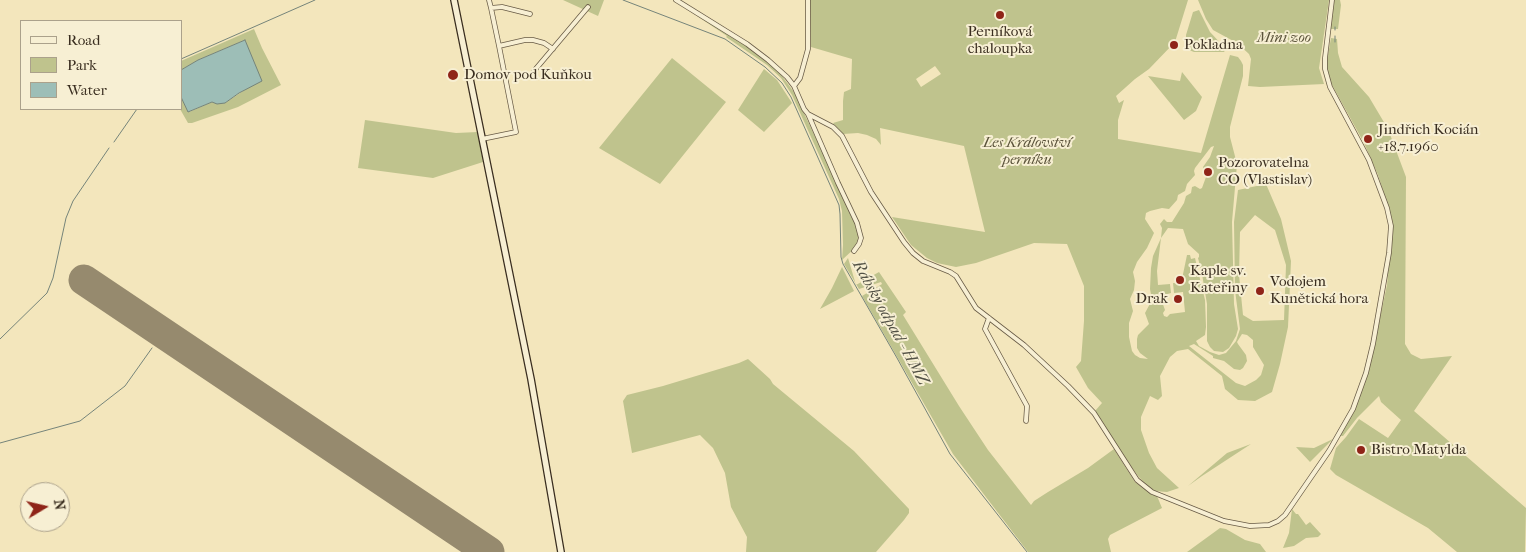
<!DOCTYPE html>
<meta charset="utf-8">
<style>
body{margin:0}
#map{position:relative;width:1526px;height:552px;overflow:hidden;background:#f3e6bc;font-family:"IM FELL French Canon",serif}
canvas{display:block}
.legend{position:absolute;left:20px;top:20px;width:162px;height:90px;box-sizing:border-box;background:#f7efd3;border:1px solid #aba18b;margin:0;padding:6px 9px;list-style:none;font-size:15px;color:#392d1f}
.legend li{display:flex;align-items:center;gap:10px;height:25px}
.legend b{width:25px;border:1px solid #aba18b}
.north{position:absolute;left:20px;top:482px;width:50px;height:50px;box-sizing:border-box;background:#f7efd3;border:1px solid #aba18b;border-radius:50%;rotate:81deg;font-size:14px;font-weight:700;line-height:20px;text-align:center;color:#392d1f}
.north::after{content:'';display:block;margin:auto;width:18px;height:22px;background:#8f2418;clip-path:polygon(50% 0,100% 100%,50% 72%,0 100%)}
</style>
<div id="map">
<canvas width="1526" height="552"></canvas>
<ul class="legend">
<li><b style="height:6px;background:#f7efd3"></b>Road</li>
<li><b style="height:14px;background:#bfc38d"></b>Park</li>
<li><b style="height:14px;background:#9dbeb7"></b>Water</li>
</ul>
<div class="north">N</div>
</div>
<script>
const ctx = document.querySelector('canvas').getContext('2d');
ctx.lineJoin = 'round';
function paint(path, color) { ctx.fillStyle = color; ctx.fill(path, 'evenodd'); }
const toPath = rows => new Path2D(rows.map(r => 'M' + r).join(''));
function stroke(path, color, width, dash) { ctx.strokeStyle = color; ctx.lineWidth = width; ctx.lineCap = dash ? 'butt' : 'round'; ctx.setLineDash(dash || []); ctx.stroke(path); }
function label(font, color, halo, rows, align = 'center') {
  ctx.font = font + ' "IM FELL French Canon",serif'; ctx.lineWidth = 4; ctx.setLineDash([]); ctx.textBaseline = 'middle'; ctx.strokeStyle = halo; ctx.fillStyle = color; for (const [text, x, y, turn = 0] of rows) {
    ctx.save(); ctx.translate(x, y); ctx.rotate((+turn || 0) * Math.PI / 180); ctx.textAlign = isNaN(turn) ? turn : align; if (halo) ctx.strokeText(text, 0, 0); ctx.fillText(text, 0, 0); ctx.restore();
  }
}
paint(toPath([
 [563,0,604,0,598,16],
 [810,0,1188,0,1175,42,1149,69,1135,79,1116,96,1119,103,1124,100,1118,120,1118,139,1201,153,1230,55,1238,57,1241,61,1243,65,1243,76,1230,127,1230,137,1237,164,1232,222,1234,304,1238,329,1236,336,1229,348,1223,352,1214,351,1210,347,1207,341,1207,304,1202,274,1198,258,1199,257,1199,254,1188,244,1183,229,1168,228,1161,238,1157,271,1158,285,1170,284,1171,293,1160,296,1165,310,1163,313,1164,316,1167,317,1170,314,1185,312,1183,292,1174,293,1173,283,1182,284,1182,279,1187,255,1190,255,1191,259,1195,258,1205,300,1206,327,1205,335,1196,341,1199,346,1210,352,1219,355,1226,353,1236,341,1240,329,1235,290,1234,222,1238,190,1266,184,1281,219,1291,261,1288,327,1280,364,1272,392,1255,401,1238,400,1225,389,1222,376,1188,349,1177,351,1170,357,1160,376,1162,396,1158,400,1150,396,1141,417,1141,430,1149,453,1157,468,1179,488,1167,492,1154,491,1150,489,1138,476,1117,447,1095,411,1102,403,1088,388,1076,367,1081,361,1084,321,1084,286,1067,244,1034,243,976,263,956,267,937,263,927,258,911,245,892,217,985,232,964,146,880,128,881,145,876,139,867,135,858,133,843,134,833,123,843,120,843,101,844,92,851,89,852,59,811,47],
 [935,66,941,74,921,87,916,79],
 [1214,146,1210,157,1203,167,1206,177,1202,188,1200,189,1195,186,1192,187,1191,193,1186,196,1184,203,1172,222,1167,222,1164,219,1160,224,1162,228,1161,238,1153,256,1151,268,1150,289,1152,300,1145,313,1149,324,1138,335,1137,339,1137,348,1140,353,1148,359,1140,358,1135,355,1132,351,1129,337,1129,323,1133,311,1130,299,1134,290,1135,281,1133,272,1137,262,1147,248,1154,233,1145,219,1146,213,1150,211,1162,208,1169,209,1177,200,1178,195,1185,191,1187,184,1195,175,1194,171,1195,168,1211,147],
 [1255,215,1275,230,1286,265,1284,320,1253,321,1243,315,1239,275,1240,232],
 [1242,334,1247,335,1253,340,1253,347,1264,365,1261,375,1256,380,1245,386,1236,383,1189,346,1194,344,1213,356,1213,358,1224,361,1234,369,1240,370,1243,368,1247,361,1246,355,1238,344,1237,342],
 [1198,0,1329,0,1319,68,1324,84,1260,87,1248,86,1251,59,1249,54,1237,43,1213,30,1206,19],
 [1333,0,1340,0,1341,5,1338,29,1330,29],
 [685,8,748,47,779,72,794,92,856,223,859,234,858,243,856,247,842,260,843,245,842,211,839,199,792,95,781,78,767,65,726,37,727,36],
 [1199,10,1210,32,1226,49,1224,52,1194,52,1189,50,1186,46,1186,35,1193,12],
 [254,29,262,48,281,85,238,107,192,123,188,123,180,109,181,97,189,112,212,102,225,103,249,87,245,40,198,60,181,70,181,61],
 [1331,38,1337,39,1338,53,1342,67,1369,97,1388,129,1406,177,1405,344,1411,354,1421,359,1452,356,1414,411,1526,508,1525,552,1457,552,1428,528,1336,475,1330,469,1336,448,1346,437,1359,419,1388,438,1401,420,1381,402,1379,396,1357,418,1343,436,1340,436,1355,408,1370,364,1387,285,1392,225,1389,209,1378,175,1364,143,1331,83,1326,66],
 [672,58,726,102,660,184,599,148],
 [764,69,777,80,792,103,764,132,738,110],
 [1182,72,1202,97,1196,111,1184,120,1148,76,1180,81],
 [365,120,456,133,478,132,483,162,433,178,358,168],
 [848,258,856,285,879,272,906,312,903,315,959,406,988,450,1031,505,1034,501,1048,492,1088,468,1114,449,1135,482,1145,489,1157,496,1162,508,1110,535,1108,539,1111,552,1028,552,953,454,862,296,882,284,881,282,859,289,844,264],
 [842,267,854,291,820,309,832,288],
 [748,359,770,379,773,384,854,451,909,509,909,513,904,520,876,552,746,552,747,537,731,507,725,473,713,448,700,435,632,453,623,401,627,395,663,386,739,363],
 [1333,439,1310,462,1296,447,1314,448],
 [1251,444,1202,476,1188,486,1227,453],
 [1292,509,1296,514,1298,514,1306,525,1310,522,1321,534,1318,537,1306,538,1294,546,1283,548,1289,533],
 [1220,528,1226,529,1245,540,1260,544,1266,552,1187,552]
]), '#bfc38d');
const water = toPath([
 [245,40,262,81,239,93,225,103,217,104,212,102,188,112,181,97,181,70,198,60,245,40]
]);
paint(water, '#9dbeb7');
stroke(water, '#75847a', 1);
stroke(toPath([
 [623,0,725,39,765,67,782,83,791,97,839,205,840,214,841,257,843,264,897,358,950,454,1027,552],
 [1335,30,1335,27],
 [1335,42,1335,36],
 [181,59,315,0],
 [114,142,137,109],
 [0,339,47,293,53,278,66,218,73,201,109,148],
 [0,443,80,421,125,386,152,348]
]), '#75847a', 1);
stroke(toPath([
 [84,280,489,552]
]), '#968a6e', 31);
const street = toPath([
 [489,0,491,8],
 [676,0,747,44,768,60,787,77,794,86,804,109,808,114,838,183,857,223,861,238,859,244,854,251],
 [499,46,491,8,502,7,530,14],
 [534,71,588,7],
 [794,86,800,78,808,49,808,0],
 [808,114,833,127,842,136,871,192,904,242,913,253,923,261,950,272,956,276,976,308,1024,345,1068,386,1094,413,1137,480,1152,492,1224,521,1250,526,1269,525,1278,521,1285,515,1329,451,1353,409,1366,373,1373,344,1389,253,1391,226,1387,208,1369,160,1330,87,1325,69,1325,58,1332,0],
 [482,139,516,132,499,46,525,40,533,40,544,43,553,49],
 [989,318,985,329,1027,406,1026,421]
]);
const secondary = toPath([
 [454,0,531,379,561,552]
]);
stroke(street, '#685b46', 5.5);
stroke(secondary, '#392d1f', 8);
stroke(street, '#f7efd3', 4);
stroke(secondary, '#f7efd3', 5.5);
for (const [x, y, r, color] of [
 [1000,15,5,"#8f2418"],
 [1174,45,5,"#8f2418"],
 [453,75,6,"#8f2418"],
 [1368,139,5,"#8f2418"],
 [1208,172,5,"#8f2418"],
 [1180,280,5,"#8f2418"],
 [1260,291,5,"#8f2418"],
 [1178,299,5,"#8f2418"],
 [1361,450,5,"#8f2418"]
]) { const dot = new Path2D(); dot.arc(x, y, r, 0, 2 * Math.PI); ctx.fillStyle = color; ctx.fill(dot); stroke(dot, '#f7efd3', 2); }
label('15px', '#392d1f', '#f7efd3', [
 ["Perníková",1000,32,"center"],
 ["chaloupka",1000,49,"center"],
 ["Pokladna",1184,45],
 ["Domov pod Kuňkou",464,75],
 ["Jindřich Kocián",1378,130],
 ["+18.7.1960",1378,147],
 ["Pozorovatelna",1218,163],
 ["CO (Vlastislav)",1218,180],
 ["Kaple sv.",1190,271],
 ["Kateřiny",1190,288],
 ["Vodojem",1270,282],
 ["Kunětická hora",1270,299],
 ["Drak",1168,299,"right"],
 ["Bistro Matylda",1371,450]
], 'left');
label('italic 15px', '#5a523a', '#f7efd3', [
 ["Mini zoo",1284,38],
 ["Les Království",1027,143],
 ["perníku",1027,160]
]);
label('italic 16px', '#525145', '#f7efd3', [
 ["Rábský odpad - HMZ",890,323,61]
]);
</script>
